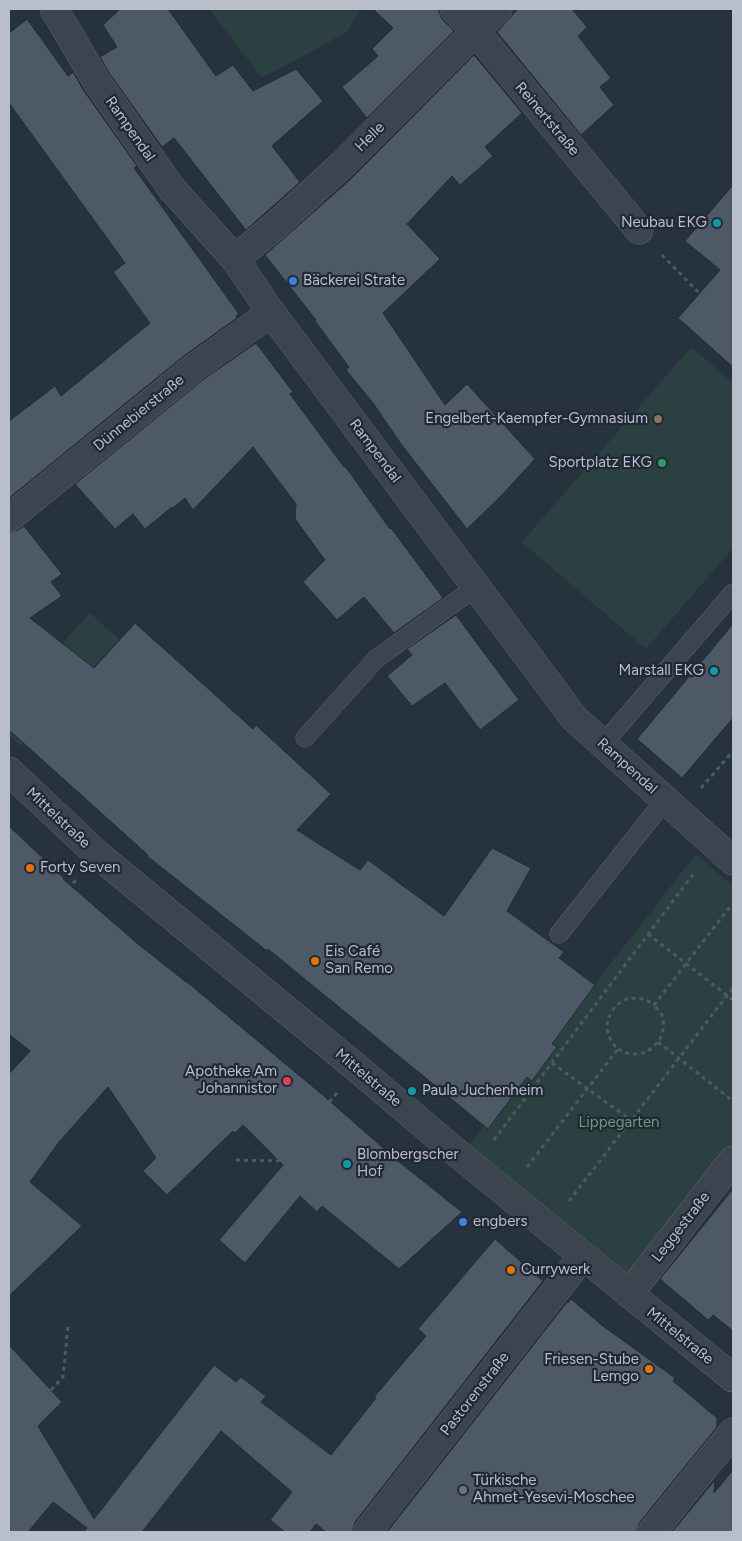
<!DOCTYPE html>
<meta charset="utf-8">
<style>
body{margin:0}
#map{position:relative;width:742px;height:1541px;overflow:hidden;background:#27323f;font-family:Figtree,sans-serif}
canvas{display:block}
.frame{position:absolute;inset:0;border:10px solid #b8bfca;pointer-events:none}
</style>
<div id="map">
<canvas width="742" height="1541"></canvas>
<div class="frame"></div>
</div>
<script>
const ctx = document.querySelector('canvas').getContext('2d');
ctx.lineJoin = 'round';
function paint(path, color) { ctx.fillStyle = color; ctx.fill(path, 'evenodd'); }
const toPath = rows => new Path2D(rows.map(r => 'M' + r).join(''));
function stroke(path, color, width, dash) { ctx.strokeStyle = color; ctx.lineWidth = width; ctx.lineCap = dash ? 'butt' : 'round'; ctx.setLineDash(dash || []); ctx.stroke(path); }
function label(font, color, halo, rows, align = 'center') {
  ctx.font = font + ' Figtree,sans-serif'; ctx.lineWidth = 4.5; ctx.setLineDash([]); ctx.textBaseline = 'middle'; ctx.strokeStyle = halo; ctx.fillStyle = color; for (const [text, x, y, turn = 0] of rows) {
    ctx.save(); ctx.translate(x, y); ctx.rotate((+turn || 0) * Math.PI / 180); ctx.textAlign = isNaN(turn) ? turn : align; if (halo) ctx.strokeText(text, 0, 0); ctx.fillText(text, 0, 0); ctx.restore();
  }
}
paint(toPath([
 [209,9,360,9,347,32,262,78],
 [691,347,733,383,733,548,646,649,522,542],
 [90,613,119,639,21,746,9,735,9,701],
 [696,854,733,886,733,1148,628,1281,463,1153]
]), '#2a4041');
const building = toPath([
 [120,9,168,9,216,76,233,65,253,91,296,69,323,101,272,146,300,182,246,230,174,138,162,147,110,74,100,57,117,47,103,25,120,9],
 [373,9,438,9,442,19,454,31,367,118,342,87,378,56,372,49,393,28,373,9],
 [518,9,572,9,587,27,578,36,611,78,600,87,614,105,581,135,497,32,518,9],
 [27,19,68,76,73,72,84,91,137,166,134,168,239,314,236,316,237,318,185,355,9,498,9,421,55,386,61,396,150,323,113,272,125,263,9,103,9,33,27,19],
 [474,55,522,113,485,147,493,156,460,185,452,176,407,224,440,259,383,313,445,405,467,384,535,459,502,495,467,529,401,444,373,403,346,370,349,367,315,321,316,320,265,255,352,178,474,55],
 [733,185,733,367,678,318,720,270,685,241,733,185],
 [256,343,293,392,290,394,344,467,345,466,390,529,391,528,443,598,394,633,364,597,337,620,303,582,325,560,295,519,296,504,253,447,193,510,185,498,173,508,172,507,145,529,133,514,115,529,75,484,204,379,256,343],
 [24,526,62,574,51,582,62,596,30,618,94,668,135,623,253,729,256,725,331,794,297,830,360,870,368,860,444,916,492,848,531,868,507,911,564,952,559,958,595,985,552,1044,557,1047,542,1067,532,1081,527,1077,488,1129,268,949,267,951,147,856,148,855,9,730,9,533,18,530,24,526],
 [456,615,519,700,480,730,445,683,412,706,387,676,412,655,407,649,456,615],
 [733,624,733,718,682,778,637,739,733,624],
 [9,826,64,878,63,879,138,944,186,982,187,982,324,1096,398,1161,462,1212,399,1269,322,1206,317,1212,300,1196,245,1263,219,1240,283,1165,243,1125,235,1133,233,1131,167,1195,143,1171,156,1158,108,1087,59,1142,30,1182,82,1226,9,1296,9,1074,30,1051,9,1034,9,826],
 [733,1189,733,1331,713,1315,708,1320,660,1279,733,1189],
 [495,1239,543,1281,355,1522,352,1532,326,1532,316,1524,310,1532,285,1532,270,1520,292,1492,221,1431,142,1532,83,1532,87,1528,53,1502,28,1532,9,1532,9,1345,62,1402,38,1426,94,1519,214,1365,236,1382,241,1377,266,1396,261,1402,331,1455,376,1398,374,1397,426,1336,418,1329,495,1239],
 [571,1299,603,1326,675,1378,673,1381,717,1418,717,1427,640,1522,637,1532,387,1532,567,1302,568,1303,571,1299],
 [733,1470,733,1532,672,1532,715,1480,714,1493,733,1470]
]);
paint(building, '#4e5968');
stroke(building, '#222b37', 1);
const lane = toPath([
 [305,738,376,659,476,587],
 [603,744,733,593],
 [559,934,665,800]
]);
const street = toPath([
 [54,9,97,82,172,189,235,259,270,311,574,718,733,861],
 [454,9,476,32,639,230],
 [235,259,275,226,344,163,498,9],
 [9,518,195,367,261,320,270,311],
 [9,771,98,855,358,1069,457,1153,733,1378],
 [629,1294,733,1160],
 [367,1532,583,1256],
 [652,1532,733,1432]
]);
stroke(lane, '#59626d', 19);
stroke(street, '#59626d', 29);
stroke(toPath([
 [662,255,697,291,733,324],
 [701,788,733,751],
 [648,934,733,1000],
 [21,944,76,880],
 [658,1042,733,1101],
 [618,1049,629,1054,638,1054,647,1052,658,1042,662,1035,664,1025,662,1015,654,1005],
 [552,1063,632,1121],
 [494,1140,694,873],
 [236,1160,278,1161,337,1093],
 [527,1167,618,1049,612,1043,608,1034,607,1027,608,1019,615,1006,628,998,645,999,654,1005,733,903],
 [569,1201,733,988],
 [51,1390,63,1377,68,1325]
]), '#495d5f', 3, [4, 4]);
stroke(lane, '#3b444f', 18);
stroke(street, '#3b444f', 28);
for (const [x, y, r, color] of [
 [717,223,5,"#0f9aa8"],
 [293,281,5,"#3f7fe0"],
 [658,419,5,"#8d6e63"],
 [662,463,5,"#2e9e5b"],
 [714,671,5,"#0f9aa8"],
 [30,868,5,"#e8710a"],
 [315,961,5,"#e8710a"],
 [287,1081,5,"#e0444e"],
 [412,1091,5,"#0f9aa8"],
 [347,1164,5,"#0f9aa8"],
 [463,1222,5,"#3f7fe0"],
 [511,1270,5,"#e8710a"],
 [649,1369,5,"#e8710a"],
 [463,1490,5,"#6b7280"]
]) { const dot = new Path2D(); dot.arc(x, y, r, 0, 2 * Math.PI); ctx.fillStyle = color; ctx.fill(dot); stroke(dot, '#202935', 2); }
label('15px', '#b8bfca', '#202935', [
 ["Reinertstraße",547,119,50],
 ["Rampendal",130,129,55],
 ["Helle",370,137,-45],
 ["Dünnebierstraße",139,413,-39],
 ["Rampendal",375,451,53],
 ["Rampendal",627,766,42],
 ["Mittelstraße",58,818,43],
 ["Mittelstraße",368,1078,40],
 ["Leggestraße",681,1227,-52],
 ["Mittelstraße",680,1336,39],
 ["Pastorenstraße",475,1394,-52]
]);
label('15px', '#b8bfca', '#202935', [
 ["Neubau EKG",707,223,"right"],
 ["Bäckerei Strate",303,281],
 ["Engelbert-Kaempfer-Gymnasium",648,419,"right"],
 ["Sportplatz EKG",652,463,"right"],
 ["Marstall EKG",704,671,"right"],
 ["Forty Seven",40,868],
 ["Eis Café",325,952],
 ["San Remo",325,969],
 ["Apotheke Am",277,1072,"right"],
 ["Johannistor",277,1089,"right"],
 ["Paula Juchenheim",422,1091],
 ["Blombergscher",357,1155],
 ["Hof",357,1172],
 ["engbers",473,1222],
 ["Currywerk",521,1270],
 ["Friesen-Stube",639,1360,"right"],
 ["Lemgo",639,1377,"right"],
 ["Türkische",473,1481],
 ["Ahmet-Yesevi-Moschee",473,1498]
], 'left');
label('15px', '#70997a', '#202935', [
 ["Lippegarten",619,1123]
]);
</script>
